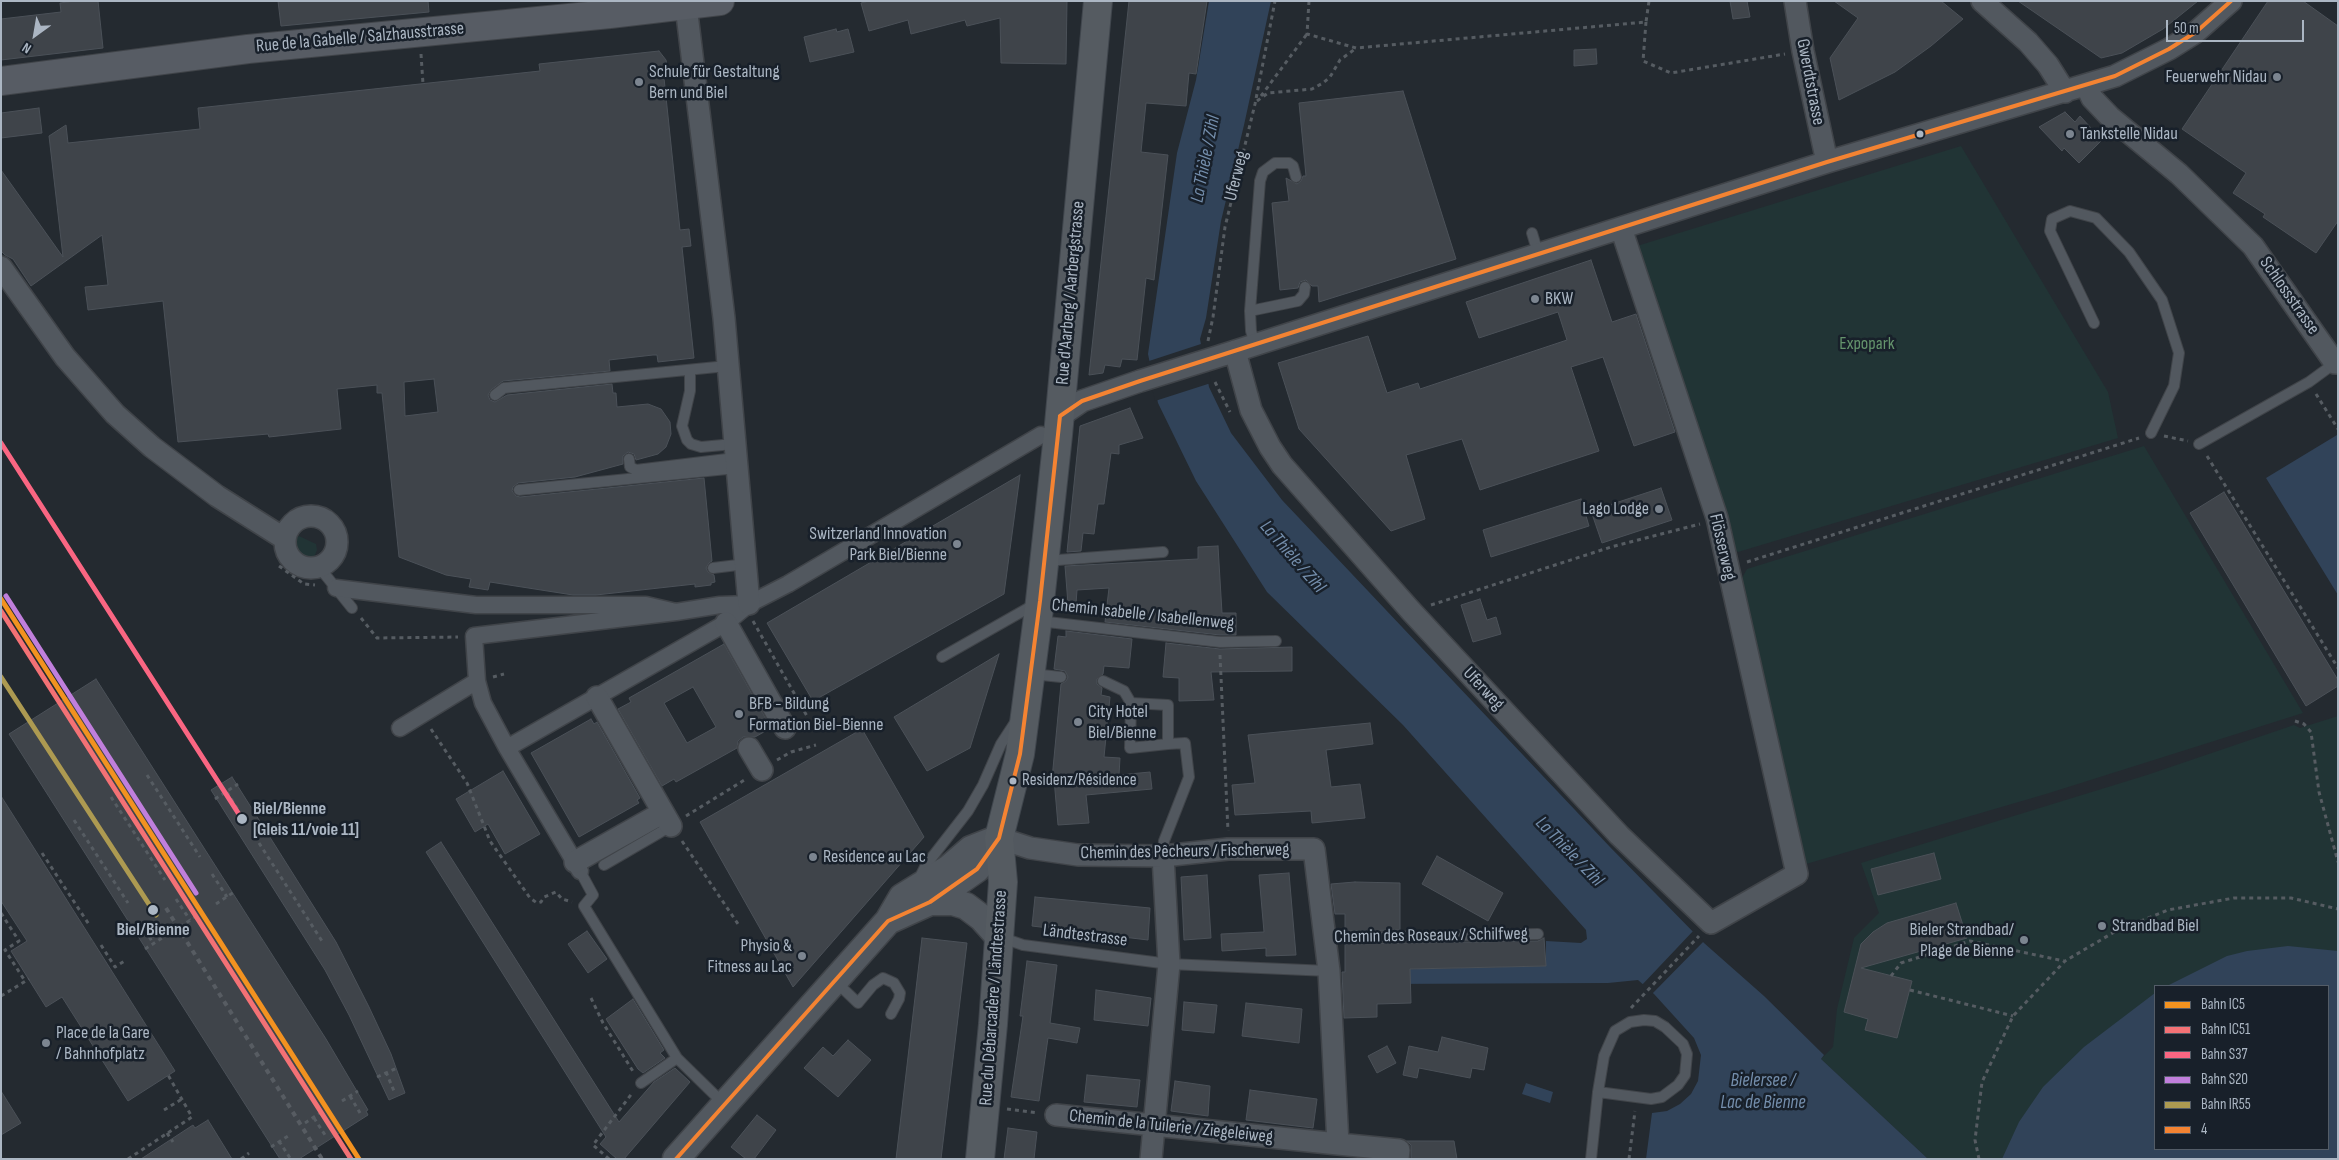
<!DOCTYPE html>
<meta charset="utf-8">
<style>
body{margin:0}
#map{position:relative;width:2339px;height:1160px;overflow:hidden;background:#242a30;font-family:"Sofia Sans Condensed",sans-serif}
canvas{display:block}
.frame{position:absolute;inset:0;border:2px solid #abb6c3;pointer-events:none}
.legend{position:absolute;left:2154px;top:985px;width:175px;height:165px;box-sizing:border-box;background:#18202a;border:1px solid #535c67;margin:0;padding:6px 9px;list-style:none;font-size:15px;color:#abb6c3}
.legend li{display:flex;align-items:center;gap:10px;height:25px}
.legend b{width:25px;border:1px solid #535c67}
.north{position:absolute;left:10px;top:10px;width:50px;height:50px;-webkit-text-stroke:4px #18202a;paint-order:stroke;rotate:212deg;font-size:14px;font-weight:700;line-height:20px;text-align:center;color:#abb6c3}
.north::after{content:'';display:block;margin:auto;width:18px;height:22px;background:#abb6c3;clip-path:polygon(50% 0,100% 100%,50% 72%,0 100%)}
.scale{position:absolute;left:2166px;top:20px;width:138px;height:22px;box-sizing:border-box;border:2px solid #abb6c3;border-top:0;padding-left:6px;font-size:15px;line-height:18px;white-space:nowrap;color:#abb6c3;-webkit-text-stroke:4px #18202a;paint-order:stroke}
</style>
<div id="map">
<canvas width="2339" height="1160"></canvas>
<div class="frame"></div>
<ul class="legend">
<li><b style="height:6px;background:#f29220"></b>Bahn IC5</li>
<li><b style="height:6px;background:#f37175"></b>Bahn IC51</li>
<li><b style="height:6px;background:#fa6682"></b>Bahn S37</li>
<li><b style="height:6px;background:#c07fdc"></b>Bahn S20</li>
<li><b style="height:6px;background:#ad9a51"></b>Bahn IR55</li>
<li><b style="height:6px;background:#f48332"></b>4</li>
</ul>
<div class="north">N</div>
<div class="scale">50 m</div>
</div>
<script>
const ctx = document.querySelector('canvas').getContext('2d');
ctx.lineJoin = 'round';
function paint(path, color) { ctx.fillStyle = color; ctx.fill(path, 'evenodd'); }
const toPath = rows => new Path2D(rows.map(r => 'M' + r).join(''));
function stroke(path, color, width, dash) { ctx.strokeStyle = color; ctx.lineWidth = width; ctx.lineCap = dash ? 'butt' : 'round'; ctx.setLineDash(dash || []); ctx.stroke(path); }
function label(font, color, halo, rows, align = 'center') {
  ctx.font = font + ' "Sofia Sans Condensed",sans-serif'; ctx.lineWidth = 5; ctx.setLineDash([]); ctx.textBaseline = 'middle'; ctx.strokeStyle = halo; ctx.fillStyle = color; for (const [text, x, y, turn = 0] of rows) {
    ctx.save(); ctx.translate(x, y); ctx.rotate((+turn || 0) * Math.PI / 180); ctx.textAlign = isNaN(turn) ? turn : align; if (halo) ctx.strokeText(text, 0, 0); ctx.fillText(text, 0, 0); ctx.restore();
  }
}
paint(toPath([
 [1961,146,2108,392,2118,438,1738,552,1732,548,1637,246],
 [2144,446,2303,713,2046,794,1806,864,1740,582,1747,569],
 [299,536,316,544,317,550,314,557,306,558,293,548,294,539],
 [2338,716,2338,1159,1928,1159,1821,1059,1833,1047,1837,1009,1854,938,1879,913,1861,863,2147,775,2294,725,2300,728],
 [2155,986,2328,986,2328,1149,2155,1149]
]), '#213435');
paint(toPath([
 [1209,1,1271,1,1244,125,1221,221,1206,318,1200,339,1209,387,1231,433,1282,500,1610,847,1704,943,1764,996,1824,1055,1821,1059,1928,1159,1646,1159,1652,1113,1667,1111,1680,1104,1691,1094,1698,1081,1701,1055,1694,1038,1654,994,1638,980,1608,983,1378,984,1377,970,1546,966,1546,941,1581,943,1587,939,1586,930,1403,725,1267,592,1196,481,1158,403,1148,354,1177,153,1196,80],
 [2337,435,2338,437,2338,595,2266,478],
 [2288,946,2338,951,2338,1159,2002,1159,2019,1122,2043,1087,2084,1047,2155,993,2155,1149,2328,1149,2328,986,2167,986,2227,956,2247,951],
 [1526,1083,1553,1092,1550,1103,1522,1094]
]), '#314359');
paint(toPath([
 [1204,343,1211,383,1155,401,1146,362],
 [1694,930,1704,941,1651,995,1641,986]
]), '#242a30');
const building = toPath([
 [75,1,98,1,103,48,1,60,1,19,61,12,60,3,75,1],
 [278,1,428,1,429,12,281,26,278,1],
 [869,1,1067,1,1066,64,1001,63,1000,18,967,26,965,20,911,34,908,20,869,31,861,3,869,1],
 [1129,1,1207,1,1196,74,1189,73,1186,106,1146,103,1141,152,1168,155,1154,280,1146,278,1137,360,1122,359,1120,367,1105,365,1103,373,1089,375,1129,1],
 [1730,1,1747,1,1750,17,1733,19,1730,1],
 [1834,1,1941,1,1963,19,1931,46,1895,72,1839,100,1830,58,1858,18,1834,1],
 [2018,1,2198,1,2163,29,2122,53,2101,58,2018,1],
 [2268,1,2303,1,2338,26,2338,221,2316,253,2263,217,2265,214,2233,193,2246,173,2182,129,2268,1],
 [836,29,837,32,848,29,854,52,810,62,804,37,836,29],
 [1596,49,1597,64,1574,66,1574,50,1596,49],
 [659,51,666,60,668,72,664,78,680,230,689,229,691,246,682,247,694,358,658,362,657,355,653,355,609,360,610,371,503,381,491,390,488,395,490,400,495,402,507,395,612,384,613,393,616,393,617,407,648,404,661,409,670,422,671,434,666,447,658,454,636,460,634,454,628,452,623,456,623,464,575,477,518,483,513,487,512,491,516,496,520,497,704,478,712,561,709,563,706,568,708,572,714,575,715,582,711,583,711,585,695,587,695,584,596,595,573,595,490,582,488,590,469,587,471,579,446,575,399,557,382,393,377,393,377,385,337,389,341,429,269,437,268,434,178,442,163,301,88,310,85,287,108,285,102,235,31,286,13,259,5,255,1,251,1,170,63,257,49,136,66,125,68,143,200,129,198,108,540,71,539,64,659,51],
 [434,379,438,412,405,416,404,382,434,379],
 [1403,91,1456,259,1319,302,1318,286,1312,286,1306,280,1300,282,1298,288,1280,290,1272,203,1289,201,1286,178,1297,184,1301,181,1303,176,1306,176,1299,103,1403,91],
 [39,108,42,133,1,138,1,113,39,108],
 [2065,112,2075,122,2080,116,2102,140,2079,163,2064,148,2062,151,2039,127,2065,112],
 [1591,260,1612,322,1636,314,1675,432,1634,446,1603,357,1571,367,1599,451,1480,490,1462,439,1406,455,1425,519,1391,531,1299,429,1278,363,1368,336,1387,393,1418,383,1420,389,1567,340,1558,312,1479,338,1466,302,1591,260],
 [1130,408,1143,438,1119,445,1119,454,1111,453,1104,504,1098,504,1094,534,1083,533,1081,551,1067,552,1080,426,1130,408],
 [1020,475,1004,594,813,701,767,623,1020,475],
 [1661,488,1672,520,1602,543,1591,511,1661,488],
 [2224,492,2338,680,2338,686,2306,706,2190,513,2224,492],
 [1581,499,1589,526,1491,557,1483,530,1581,499],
 [1218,546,1222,613,1236,613,1236,635,1220,635,1105,622,1109,588,1077,590,1076,604,1068,604,1065,566,1198,559,1198,547,1218,546],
 [1480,599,1487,620,1496,617,1501,634,1473,642,1461,605,1480,599],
 [1066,631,1132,639,1129,668,1104,666,1103,674,1097,679,1097,684,1102,688,1101,695,1110,697,1104,757,1120,758,1119,775,1150,772,1152,789,1086,795,1089,823,1058,825,1054,779,1052,779,1061,684,1066,681,1068,677,1065,671,1054,669,1058,636,1066,637,1066,631],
 [1166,643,1220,649,1292,647,1292,671,1211,672,1214,700,1179,701,1179,678,1163,677,1166,643],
 [724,644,771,728,755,737,743,737,738,741,737,748,676,782,674,779,662,786,618,709,631,702,629,698,724,644],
 [693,687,716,727,687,743,664,703,693,687],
 [999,654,970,748,927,771,894,717,999,654],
 [96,679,326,1039,368,1110,366,1111,368,1115,299,1159,280,1159,9,734,96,679],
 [591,719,594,724,597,722,640,798,637,800,639,803,579,837,531,753,591,719],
 [1370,723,1373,744,1326,750,1331,787,1360,784,1365,818,1312,823,1311,811,1235,815,1232,785,1255,783,1248,735,1370,723],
 [862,729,924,837,793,987,700,822,862,729],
 [503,771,540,834,505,854,488,824,475,832,456,799,503,771],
 [232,777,336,942,369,1007,391,1054,405,1093,389,1100,349,1015,325,970,211,790,232,777],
 [1,796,175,1071,128,1101,62,997,46,1007,11,951,27,941,1,901,1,796],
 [441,842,619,1122,654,1082,675,1068,690,1082,624,1159,617,1159,600,1144,606,1137,426,852,441,842],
 [1934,853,1941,879,1878,895,1871,869,1934,853],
 [1437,856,1503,893,1488,921,1422,884,1437,856],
 [1289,873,1296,955,1266,956,1266,948,1222,951,1221,934,1264,932,1259,875,1289,873],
 [1207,875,1211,938,1184,940,1181,877,1207,875],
 [1355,882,1400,883,1400,930,1345,931,1345,914,1335,914,1331,884,1355,882],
 [1035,897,1150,908,1148,940,1032,926,1035,897],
 [1956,903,1967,938,1861,968,1912,981,1897,1038,1865,1030,1868,1019,1844,1012,1861,944,1873,932,1887,923,1956,903],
 [587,931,607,959,588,973,568,944,587,931],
 [922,938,967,943,941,1159,896,1159,922,938],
 [1544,938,1546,966,1410,969,1411,1003,1377,1004,1377,1017,1344,1018,1342,972,1345,972,1345,944,1538,941,1544,938],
 [1027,961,1057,965,1050,1023,1080,1028,1077,1043,1048,1038,1039,1101,1011,1097,1023,1016,1020,1016,1027,961],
 [1096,990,1151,998,1148,1026,1094,1020,1096,990],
 [633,999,664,1050,660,1053,665,1058,643,1073,638,1069,606,1019,633,999],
 [1184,1002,1217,1005,1214,1033,1182,1030,1184,1002],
 [1246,1003,1302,1009,1299,1043,1242,1036,1246,1003],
 [1442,1037,1488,1048,1484,1070,1472,1068,1470,1078,1419,1068,1417,1078,1403,1075,1409,1046,1438,1052,1442,1037],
 [848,1040,871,1060,838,1097,804,1068,823,1047,833,1056,848,1040],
 [1387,1046,1396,1063,1377,1073,1368,1056,1387,1046],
 [1087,1075,1140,1080,1137,1107,1084,1102,1087,1075],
 [1175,1081,1210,1086,1208,1116,1171,1111,1175,1081],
 [1250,1090,1317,1099,1313,1128,1246,1120,1250,1090],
 [1,1091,21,1123,1,1135,1,1091],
 [757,1115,776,1130,754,1159,746,1159,731,1147,757,1115],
 [208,1120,232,1159,141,1159,193,1125,195,1128,208,1120],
 [1008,1128,1037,1132,1034,1159,1004,1159,1008,1128],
 [1407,1141,1454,1141,1457,1159,1411,1159,1411,1145,1407,1141]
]);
paint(building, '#3f444a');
stroke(building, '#4b5158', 1);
const service = toPath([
 [1532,233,1538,253],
 [1250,311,1298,301,1304,294,1305,287],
 [2094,323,2050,231,2052,219,2070,211,2096,218,2129,252,2162,300,2179,353,2174,386,2151,433],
 [1255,344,1251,331,1250,311,1260,181,1263,172,1275,163,1289,163,1293,166,1296,177],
 [690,371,690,391,682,426,687,440,691,444,701,447,734,444],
 [495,395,504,388,727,366],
 [2199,444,2309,382,2335,363],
 [629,459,630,467,636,470,735,458],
 [519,490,737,468],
 [1045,561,1163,552],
 [319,567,352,608],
 [713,568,746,564],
 [1039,621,1220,642,1276,641],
 [942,657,1037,603],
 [1032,674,1061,677],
 [1103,681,1124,691,1131,703],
 [1163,856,1164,841,1189,777,1185,743,1168,744,1168,705,1131,703,1130,748,1168,744],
 [604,865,671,826],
 [580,871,593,895,584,906,677,1058,724,1104],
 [919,879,926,865,968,811,983,785,1001,744,1016,721],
 [1000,937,1023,945,1169,964,1329,971],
 [1325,938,1538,934],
 [836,982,858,1003,873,985,883,978,894,983,900,993,899,999,891,1014],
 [641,1083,677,1058],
 [1591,1159,1598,1092,1604,1056,1615,1031,1630,1022,1644,1020,1655,1021,1665,1027,1683,1044,1687,1054,1685,1075,1678,1085,1662,1097,1651,1099,1598,1092]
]);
const pedestrian = toPath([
 [336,588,476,605,646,605,676,612,720,605,749,604],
 [676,612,474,636,477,681,483,703,507,748,726,623,749,604,788,584,1041,435],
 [400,728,477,681],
 [507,748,580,871]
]);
const minor = toPath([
 [1795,1,1803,51,1827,162],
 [1982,1,2028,42,2048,65,2065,92],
 [686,6,724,318,749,604],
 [2086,85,2092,98,2110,117,2179,174,2253,246,2335,363,2338,363],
 [1,267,65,357,115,414,152,447,217,496,285,539],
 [1235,351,1251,410,1270,447,1282,465,1411,611,1619,835,1711,923,1797,874,1717,518,1621,228],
 [1223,355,1827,162,2115,76,2169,49,2196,32,2231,1],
 [1060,416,1082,401,1140,381],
 '285 542a26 26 0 1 1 52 0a26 26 0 1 1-52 0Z',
 [726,623,785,728],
 [597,697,671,826],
 [749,748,762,770],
 [999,838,1030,848,1078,855,1163,856,1228,849,1314,849,1329,971,1338,1144,1399,1150,1398,1159],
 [575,862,662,813],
 [1056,1115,1338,1144],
 [1151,1159,1169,964,1163,856]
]);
const tertiary = toPath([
 [930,902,953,902,966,906,982,918,999,937],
 [888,921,930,902,977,869,998,838],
 [676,1159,888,921,902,897,949,868,971,849,999,838]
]);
const secondary = toPath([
 [1,81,248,49,610,14,720,1]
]);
const primary = toPath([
 [980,1159,993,1024,1003,882,999,838,1020,754,1040,601,1058,435,1098,1]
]);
stroke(service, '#404449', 12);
stroke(pedestrian, '#404449', 19);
stroke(minor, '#404449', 24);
stroke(tertiary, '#404449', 29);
stroke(secondary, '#404449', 30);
stroke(primary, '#40464d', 30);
stroke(toPath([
 [1309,1,1307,34,1356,48,1646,22,1649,1],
 [1646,22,1643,61,1671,73,1785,54],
 [421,54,423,84],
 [1261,96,1307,34],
 [1257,101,1268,93,1312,89,1323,83,1330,77,1340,60,1355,49],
 [1208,341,1213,317,1225,227,1255,104,1275,1],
 [1215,382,1230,412],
 [2316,394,2338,429],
 [2164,436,2188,441],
 [2207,456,2338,668],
 [1747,562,2139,438],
 [279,566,304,584,315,585],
 [1431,605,1611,547,1700,524],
 [361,618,377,638,458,637],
 [753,621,807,716],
 [1220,655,1228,831],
 [493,677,504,674],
 [2295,721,2304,724,2311,732,2319,792,2338,862],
 [431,729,467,783,490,841,530,898,537,903,541,902,544,897,556,892,562,899,572,902],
 [777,760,791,752,816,745],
 [147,775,200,857],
 [227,792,240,813],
 [111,797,165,880],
 [215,799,238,784],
 [686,816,746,779],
 [74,820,128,903],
 [682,841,738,924],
 [259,843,322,941],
 [42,853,90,926],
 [212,874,227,897],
 [176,899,190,920],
 [216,904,234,892],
 [1,913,19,941,5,950,25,981],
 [141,923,153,943],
 [180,927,198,915],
 [101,945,115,967,126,960],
 [145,949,162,938],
 [1891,976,1901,963,1970,941,2064,961],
 [1910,990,2013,1016],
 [1,996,29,979],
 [591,998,603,1023,634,1073],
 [1631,1008,1699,936],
 [386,1072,394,1091],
 [377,1077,397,1068],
 [350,1096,360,1113],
 [342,1101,358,1091],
 [1007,1109,1038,1113],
 [164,1110,182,1099],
 [314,1118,325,1135],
 [305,1123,323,1111],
 [167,1133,173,1142],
 [279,1141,290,1158],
 [271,1147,288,1136],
 [128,1159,192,1117,168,1075],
 [241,1159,249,1153],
 [609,1159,593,1145,633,1092],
 [1629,1159,1635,1111],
 [1979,1159,1975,1140,1982,1082,2013,1016,2065,961,2116,931,2168,910,2234,898,2291,898,2338,909]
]), '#565c62', 3, [4, 4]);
stroke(service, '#52585f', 10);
stroke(pedestrian, '#52585f', 16);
stroke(minor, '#52585f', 21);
stroke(tertiary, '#52585f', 26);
stroke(secondary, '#575c64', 28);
stroke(primary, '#555b61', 28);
stroke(toPath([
 [166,908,322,1159]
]), '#575c62', 4, [5, 5]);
const minorBridge = toPath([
 [1140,381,1223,355]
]);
stroke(minorBridge, '#404449', 24, []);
stroke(minorBridge, '#52585f', 21);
stroke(toPath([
 [1060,416,1082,401,1140,381,1827,162,2115,76,2169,49,2196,32,2231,1],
 [676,1159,888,921,930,902,977,869,999,838,1020,754,1040,601,1060,416]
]), '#f48332', 4);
stroke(toPath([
 [1,599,359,1159]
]), '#f29220', 5);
stroke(toPath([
 [1,611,351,1159]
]), '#f37175', 5);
stroke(toPath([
 [1,443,242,819]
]), '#fa6682', 5);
stroke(toPath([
 [6,596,196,893]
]), '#c07fdc', 5);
stroke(toPath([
 [1,677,156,915]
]), '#ad9a51', 5);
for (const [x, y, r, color] of [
 [2277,77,5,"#7c8590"],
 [639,82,5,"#7c8590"],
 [1920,134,4.5,"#abb6c3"],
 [2070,134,5,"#7c8590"],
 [1535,299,5,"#7c8590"],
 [1659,509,5,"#7c8590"],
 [957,544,5,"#7c8590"],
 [739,714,5,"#7c8590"],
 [1078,722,5,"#7c8590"],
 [1013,781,4.5,"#abb6c3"],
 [242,819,6,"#abb6c3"],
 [813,857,5,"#7c8590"],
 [153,910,6,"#abb6c3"],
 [2102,926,5,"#7c8590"],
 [2024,940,5,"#7c8590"],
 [802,956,5,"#7c8590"],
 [46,1043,5,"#7c8590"]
]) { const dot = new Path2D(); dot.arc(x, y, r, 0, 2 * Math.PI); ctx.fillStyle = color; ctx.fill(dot); stroke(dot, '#18202a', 2); }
label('17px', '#abb6c3', '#18202a', [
 ["Residenz/Résidence",1022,781]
], 'left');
label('18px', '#abb6c3', '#18202a', [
 ["Rue de la Gabelle / Salzhausstrasse",360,38,-5],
 ["Gwerdtstrasse",1810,82,79],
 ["Uferweg",1237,176,-76],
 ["Rue d'Aarberg / Aarbergstrasse",1071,293,-85],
 ["Schlossstrasse",2289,296,55],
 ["Flösserweg",1722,547,77],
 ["Chemin Isabelle / Isabellenweg",1143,615,6],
 ["Uferweg",1483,689,47],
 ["Chemin des Pêcheurs / Fischerweg",1185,852,-1],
 ["Ländtestrasse",1085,936,7],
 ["Chemin des Roseaux / Schilfweg",1431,936,-1],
 ["Rue du Débarcadère / Ländtestrasse",994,998,-86],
 ["Chemin de la Tuilerie / Ziegeleiweg",1171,1127,6]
]);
label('18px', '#abb6c3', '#18202a', [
 ["Schule für Gestaltung",649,72],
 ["Bern und Biel",649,93],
 ["Feuerwehr Nidau",2267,77,"right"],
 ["Tankstelle Nidau",2080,134],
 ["BKW",1545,299],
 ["Lago Lodge",1649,509,"right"],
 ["Switzerland Innovation",947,534,"right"],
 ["Park Biel/Bienne",947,555,"right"],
 ["BFB - Bildung",749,704],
 ["Formation Biel-Bienne",749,725],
 ["City Hotel",1088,712],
 ["Biel/Bienne",1088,733],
 ["Residence au Lac",823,857],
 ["Strandbad Biel",2112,926],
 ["Bieler Strandbad/",2014,930,"right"],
 ["Plage de Bienne",2014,951,"right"],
 ["Physio &",792,946,"right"],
 ["Fitness au Lac",792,967,"right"],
 ["Place de la Gare",56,1033],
 ["/ Bahnhofplatz",56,1054]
], 'left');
label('18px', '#64936c', '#18202a', [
 ["Expopark",1867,344]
]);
label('bold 18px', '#abb6c3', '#18202a', [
 ["Biel/Bienne",253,809],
 ["[Gleis 11/voie 11]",253,830],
 ["Biel/Bienne",153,930,"center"]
], 'left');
label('italic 19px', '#748eac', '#18202a', [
 ["La Thièle / Zihl",1206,159,-79],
 ["La Thièle / Zihl",1292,557,49],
 ["La Thièle / Zihl",1569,852,46],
 ["Bielersee /",1763,1081],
 ["Lac de Bienne",1763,1103]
]);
</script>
